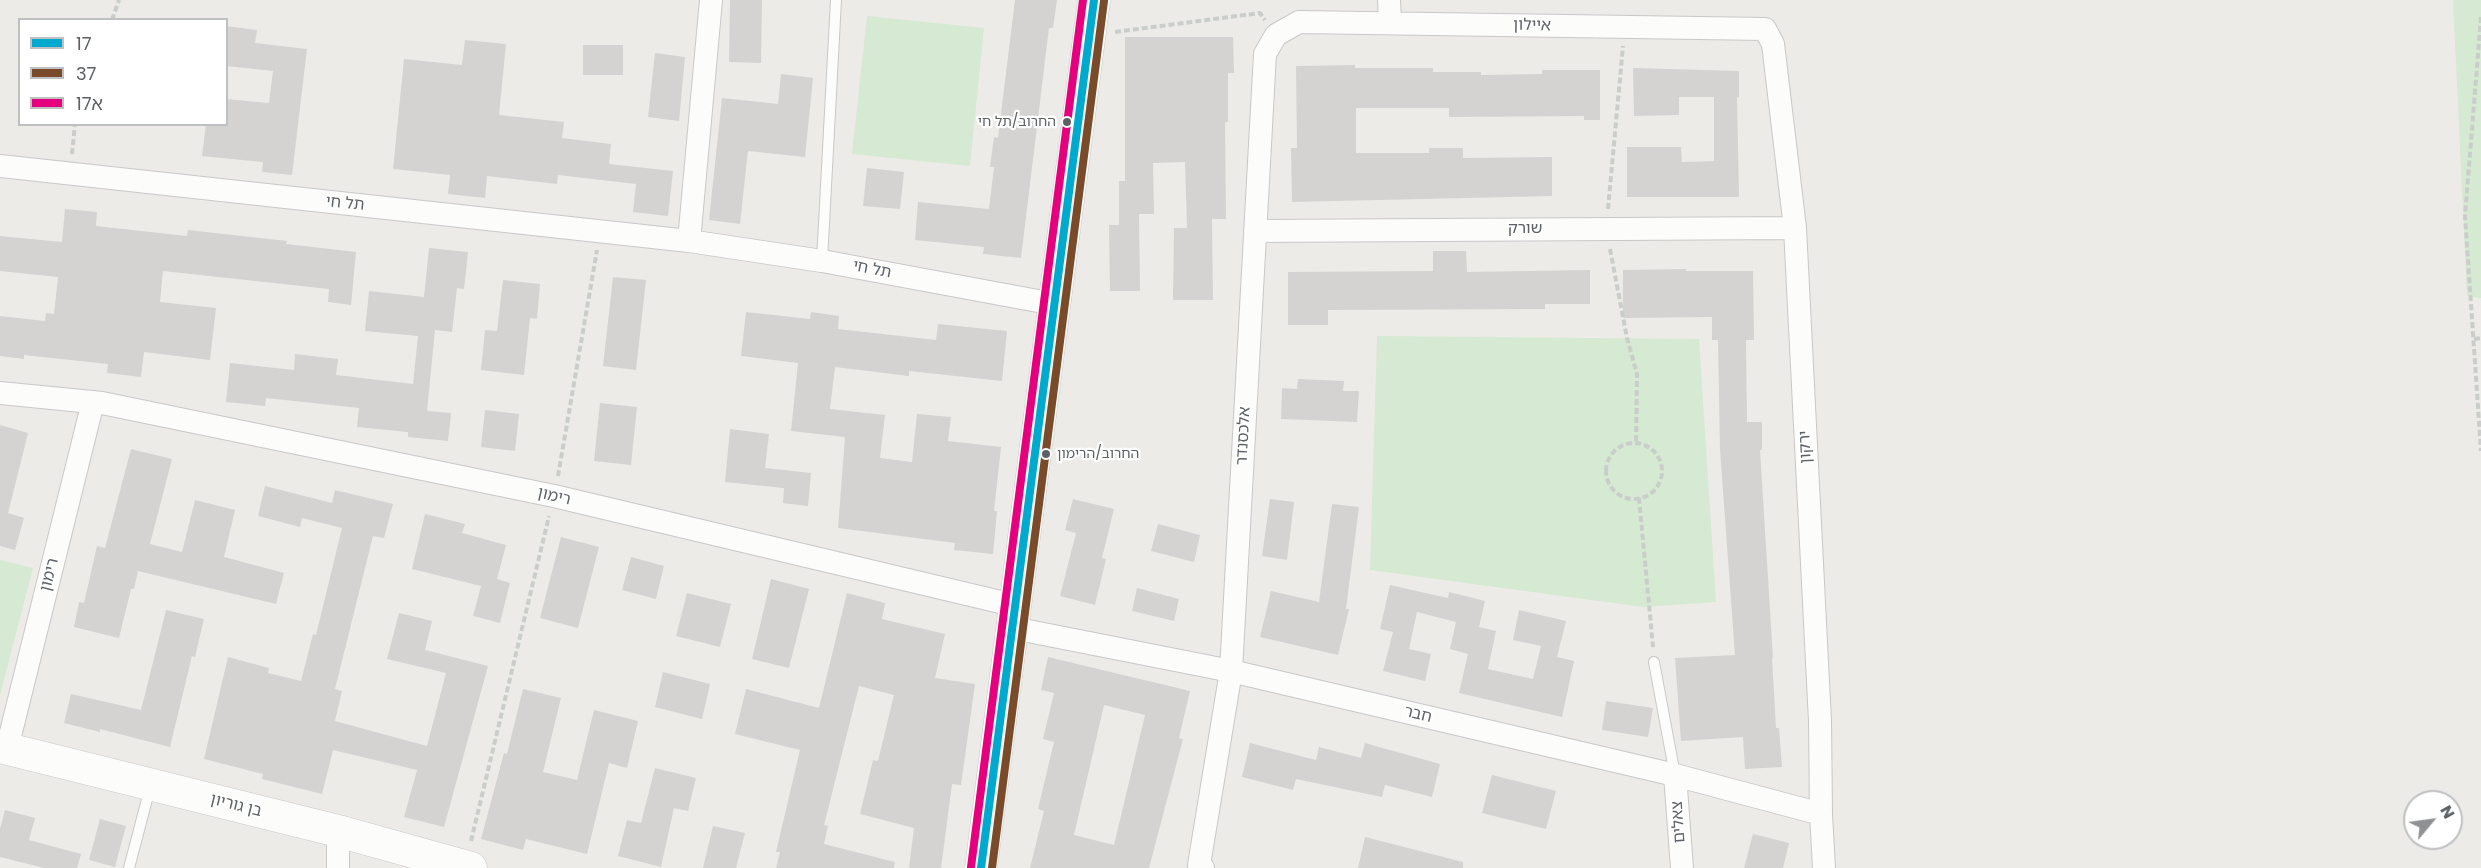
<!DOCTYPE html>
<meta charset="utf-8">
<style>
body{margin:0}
#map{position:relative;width:2481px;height:868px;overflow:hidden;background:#edebe7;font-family:Poppins,"Noto Sans Hebrew",sans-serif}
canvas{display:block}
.legend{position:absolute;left:18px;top:18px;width:210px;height:108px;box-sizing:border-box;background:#fff;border:2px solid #bec0c1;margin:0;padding:8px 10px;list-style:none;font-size:18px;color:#5c6165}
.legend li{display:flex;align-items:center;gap:12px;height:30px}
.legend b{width:30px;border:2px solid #bec0c1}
.north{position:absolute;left:2403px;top:790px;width:60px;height:60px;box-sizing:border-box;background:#fff;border:2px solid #bec0c1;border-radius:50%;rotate:61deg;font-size:16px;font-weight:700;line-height:24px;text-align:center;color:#5c6165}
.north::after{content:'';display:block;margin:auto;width:21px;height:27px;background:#8f9192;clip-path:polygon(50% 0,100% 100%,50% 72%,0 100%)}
</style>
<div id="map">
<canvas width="2481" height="868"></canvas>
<ul class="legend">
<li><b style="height:8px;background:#00a9ce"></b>17</li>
<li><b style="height:8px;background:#7a4b2a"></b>37</li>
<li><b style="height:8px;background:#e5007d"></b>17א</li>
</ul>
<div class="north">N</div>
</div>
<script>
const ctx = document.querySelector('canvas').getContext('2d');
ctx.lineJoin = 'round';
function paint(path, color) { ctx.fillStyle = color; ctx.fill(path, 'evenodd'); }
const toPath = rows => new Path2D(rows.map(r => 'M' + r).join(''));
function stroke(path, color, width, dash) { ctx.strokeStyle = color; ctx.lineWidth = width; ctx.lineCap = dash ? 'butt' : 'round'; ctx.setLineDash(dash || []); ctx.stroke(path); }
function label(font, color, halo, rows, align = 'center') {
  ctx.font = font + ' Poppins,"Noto Sans Hebrew",sans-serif'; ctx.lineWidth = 4.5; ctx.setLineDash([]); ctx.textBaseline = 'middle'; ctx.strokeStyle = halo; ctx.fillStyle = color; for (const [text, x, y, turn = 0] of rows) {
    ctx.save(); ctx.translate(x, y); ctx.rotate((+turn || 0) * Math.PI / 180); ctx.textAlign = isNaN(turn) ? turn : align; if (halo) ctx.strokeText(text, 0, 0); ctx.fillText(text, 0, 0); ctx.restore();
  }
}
paint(toPath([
 [2453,0,2481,0,2481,298,2467,296],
 [867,16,984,28,970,166,852,154],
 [1377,336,1699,339,1716,602,1643,607,1370,570],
 [0,560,33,568,0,695]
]), '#d6e9d2');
paint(toPath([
 [730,0,762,0,761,63,729,62],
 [1015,0,1057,0,1053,28,1049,28,1021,258,983,254,984,247,915,240,918,202,989,209,994,167,990,167,994,137,998,138],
 [226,26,257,30,255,43,307,49,292,175,262,172,263,162,202,156,206,124,226,124,226,99,269,103,273,71,226,66],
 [1125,37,1233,37,1234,73,1228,73,1228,122,1225,122,1226,219,1212,219,1213,300,1173,300,1174,228,1187,228,1185,162,1153,163,1154,214,1139,214,1140,291,1110,291,1109,225,1119,225,1119,181,1125,181],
 [465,40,506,44,499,115,564,122,562,138,611,144,609,164,673,171,668,216,633,212,636,184,558,175,557,184,487,176,485,198,448,194,450,175,393,169,404,59,462,65],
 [583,45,623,45,623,75,583,75],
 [655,53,685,57,679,121,648,117],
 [1355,65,1355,68,1433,68,1433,72,1481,72,1481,75,1542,74,1542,70,1600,70,1600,120,1584,120,1584,116,1449,117,1449,108,1356,108,1356,153,1429,153,1429,148,1463,148,1463,158,1552,157,1552,196,1292,202,1291,148,1297,148,1296,66],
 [1633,68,1739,71,1739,97,1737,97,1739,197,1627,197,1627,147,1681,147,1682,162,1714,161,1714,97,1679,97,1679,115,1634,116],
 [781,74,813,78,805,157,748,151,740,224,709,220,722,98,778,104],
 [867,168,904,172,900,209,863,206],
 [65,209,97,212,96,226,187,236,188,230,287,241,286,244,356,252,351,305,328,302,329,289,163,271,160,302,216,308,210,360,144,352,141,377,107,373,108,364,24,355,24,359,0,356,0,316,45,321,46,313,54,314,58,277,0,271,0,236,62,242],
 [429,248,468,252,464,289,457,288,452,332,435,330,427,411,451,413,448,441,408,437,408,432,357,427,359,408,266,398,265,406,226,402,230,363,294,370,295,354,338,359,336,375,413,384,418,336,365,331,369,291,424,297],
 [1433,251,1466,251,1467,272,1590,270,1590,304,1545,304,1545,309,1328,310,1328,325,1288,325,1288,272,1433,271],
 [1686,269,1686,271,1753,271,1754,340,1746,340,1747,422,1762,422,1762,450,1760,450,1773,658,1772,658,1776,728,1779,728,1782,767,1745,769,1743,737,1681,741,1675,658,1735,655,1720,450,1718,340,1712,340,1712,317,1623,318,1623,270],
 [613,277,646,280,636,370,603,366],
 [503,280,540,284,537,319,530,318,524,375,481,370,485,330,497,331],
 [746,312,810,319,811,312,839,316,838,329,936,340,938,324,1007,331,1002,381,909,371,909,376,835,367,830,409,885,415,880,458,912,462,917,414,951,417,948,441,1001,447,994,511,997,511,993,554,954,550,955,543,838,528,845,437,791,431,798,363,741,356],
 [1298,379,1344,381,1343,391,1359,391,1357,422,1281,419,1282,388,1297,389],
 [600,403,637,407,631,465,594,461],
 [485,410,519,414,515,451,481,447],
 [0,425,28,433,8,513,24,518,15,550,0,546],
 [730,429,769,434,765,468,811,473,808,506,783,503,784,488,725,482],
 [131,449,172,459,150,544,182,552,195,500,235,510,224,557,284,573,276,604,138,571,134,589,131,589,119,638,74,627,79,602,84,603,97,546,105,548],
 [265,486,332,503,335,490,393,504,384,538,373,536,335,689,342,691,335,721,427,746,446,673,387,659,399,613,432,621,425,650,488,666,444,827,404,817,417,770,333,750,322,794,262,779,263,774,204,759,228,657,269,668,268,673,301,681,313,634,316,635,342,528,302,518,300,527,258,516],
 [1073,499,1114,509,1102,558,1106,559,1095,605,1060,596,1076,533,1065,530],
 [1270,499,1294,502,1287,560,1262,556],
 [1332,504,1359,507,1346,609,1349,609,1338,655,1260,637,1271,591,1319,602],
 [425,514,465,524,462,533,506,545,497,579,510,583,500,623,473,616,481,586,412,569],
 [1158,524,1200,535,1194,562,1151,551],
 [561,537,599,547,578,628,540,618],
 [631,557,664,566,656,599,622,590],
 [771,579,809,589,789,668,752,659],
 [1390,585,1448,598,1449,592,1485,601,1479,627,1496,631,1488,669,1533,679,1541,646,1513,640,1519,610,1566,621,1557,657,1574,661,1562,717,1459,693,1468,654,1450,649,1456,622,1417,612,1409,649,1431,654,1425,681,1383,671,1393,632,1380,629],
 [1137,588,1179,599,1174,621,1132,611],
 [687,593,731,604,720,647,676,636],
 [847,593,885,603,882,619,945,634,935,678,975,684,961,785,952,784,941,868,909,868,914,828,860,814,873,760,878,761,894,695,859,686,824,825,828,826,824,844,895,862,894,868,776,868,780,852,776,852,800,750,735,734,746,689,819,708],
 [166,610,204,619,195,657,192,656,170,747,100,729,100,732,64,723,71,694,141,710],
 [1048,657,1190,691,1179,738,1183,739,1149,868,1030,868,1044,811,1038,809,1054,742,1043,739,1054,693,1041,690],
 [1104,705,1145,715,1114,845,1074,835],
 [663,672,710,684,702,719,655,707],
 [523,689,561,698,543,772,577,780,594,710,638,721,627,768,609,763,587,854,526,839,523,850,481,839,504,753,507,754],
 [1606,701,1653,708,1648,737,1602,730],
 [1250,743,1316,760,1319,747,1361,758,1365,743,1440,764,1432,797,1385,785,1382,797,1296,779,1293,790,1242,777],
 [655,768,696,778,688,811,674,808,661,867,618,856,627,820,641,823],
 [1492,775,1556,791,1546,829,1482,813],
 [5,810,35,818,29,840,81,854,77,868,44,868,0,857,0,829],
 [100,819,126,826,115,867,89,860],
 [713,826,745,833,736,868,703,868],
 [1753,834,1789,843,1783,868,1744,868],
 [1365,837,1463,862,1463,868,1358,868]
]), '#d4d3d1');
const lane = toPath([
 [822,261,836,0],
 [1654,662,1675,775],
 [129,868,150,788]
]);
const street = toPath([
 [1389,0,1390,23],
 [0,166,689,241,822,261,1054,304],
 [1255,231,1795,228],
 [689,241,711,0],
 [0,393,102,403,554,496,1013,605],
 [1013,628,1231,671,1675,775,1821,814],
 [7,748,93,402],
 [1675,775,1682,868],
 [338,831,338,868],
 [1203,868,1199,865,1231,671,1265,54,1276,35,1299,22,1765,29,1773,44,1795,228,1820,721,1821,814,1824,868]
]);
const secondary = toPath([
 [0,747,338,831,471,868],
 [981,868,1094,0]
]);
stroke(lane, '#c8c8c8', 12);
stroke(street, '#c8c8c8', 24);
stroke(secondary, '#c9c9c9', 33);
stroke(toPath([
 [2481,17,2465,216,2481,451],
 [112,20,119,0],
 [1115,32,1260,13,1265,20],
 [72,154,75,124],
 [1608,209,1623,46],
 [1610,249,1627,338,1637,374,1636,443],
 [2474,339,2481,338],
 '1606 471a28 28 0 1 1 56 0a28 28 0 1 1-56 0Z',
 [558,476,597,250],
 [1639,498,1653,647],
 [471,841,549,516]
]), '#c9ceca', 4, [6, 3]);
stroke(lane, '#fcfcfb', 10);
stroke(street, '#fcfcfb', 22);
stroke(secondary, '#fcfcfb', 32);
stroke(toPath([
 [981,868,1094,0]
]), '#00a9ce', 8);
stroke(toPath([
 [992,868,1104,1]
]), '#7a4b2a', 8);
stroke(toPath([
 [971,867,1083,0]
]), '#e5007d', 8);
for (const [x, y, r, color] of [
 [1067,122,5,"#5c6165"],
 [1046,454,5,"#5c6165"]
]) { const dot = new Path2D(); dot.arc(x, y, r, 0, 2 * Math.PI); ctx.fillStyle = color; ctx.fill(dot); stroke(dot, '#fff', 2); }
label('14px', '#5c6165', '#fff', [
 ["החרוב/תל חי",1056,122],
 ["החרוב/הרימון",1057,454,"left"]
], 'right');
label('16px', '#5c6165', '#fff', [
 ["איילון",1532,26,1],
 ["תל חי",345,204,6],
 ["שורק",1525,229],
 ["תל חי",872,270,11],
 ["אלכסנדר",1244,436,-87],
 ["ירקון",1806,447,-93],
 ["רימון",554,497,13],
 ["רימון",50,575,-76],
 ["חבר",1418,715,13],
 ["בן גוריון",236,806,14],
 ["צאלים",1679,822,-94]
]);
</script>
